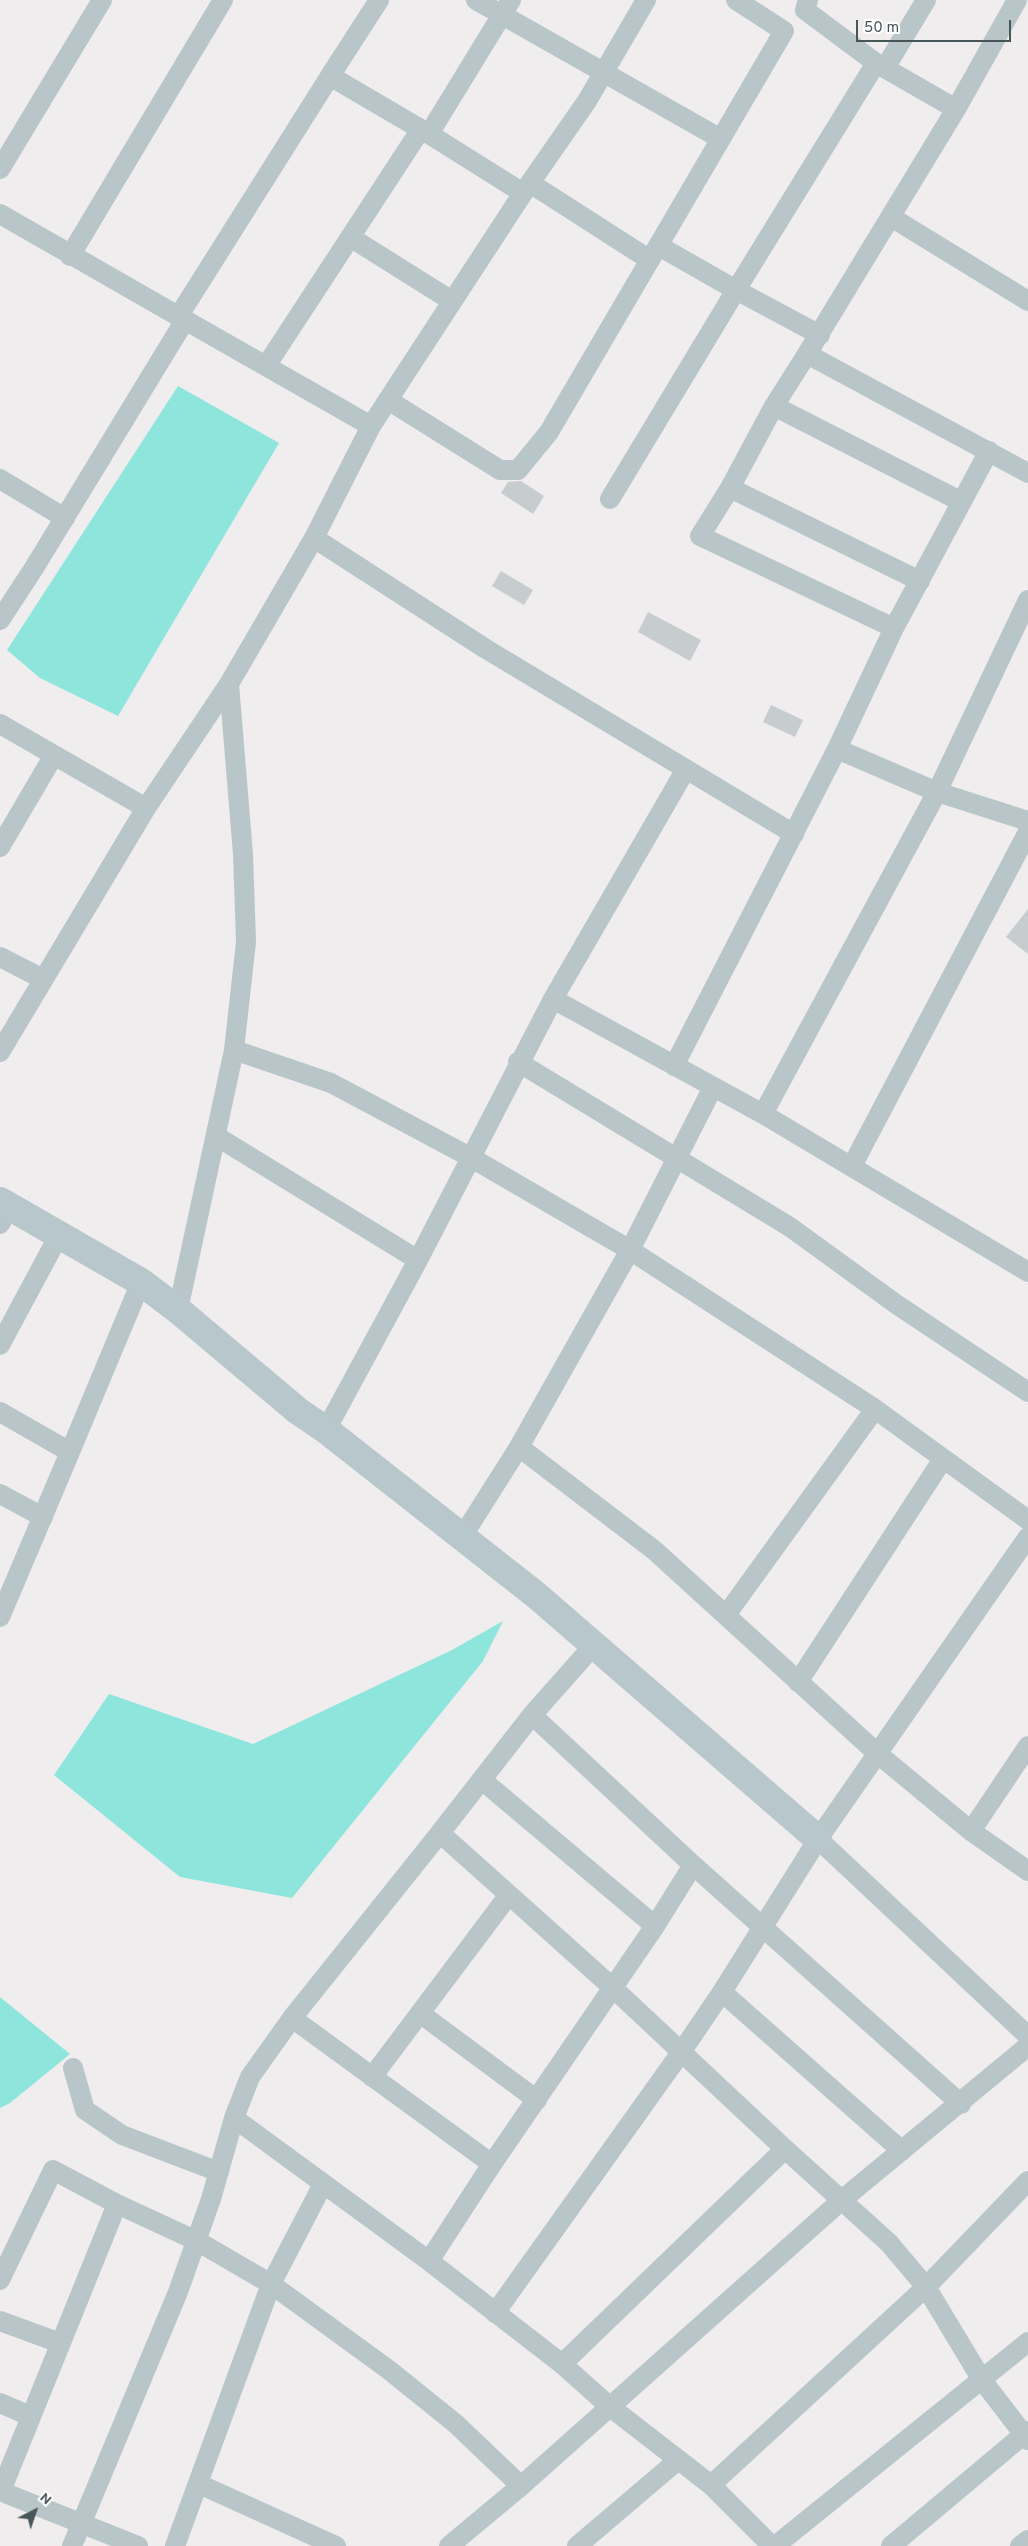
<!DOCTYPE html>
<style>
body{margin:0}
#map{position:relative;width:1028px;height:2546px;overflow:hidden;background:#f0edee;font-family:Overpass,sans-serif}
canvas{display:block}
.north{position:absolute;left:10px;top:2486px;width:50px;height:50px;-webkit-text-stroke:4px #fff;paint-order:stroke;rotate:41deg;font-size:14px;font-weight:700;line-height:20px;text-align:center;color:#475659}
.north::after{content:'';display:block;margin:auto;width:18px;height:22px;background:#475659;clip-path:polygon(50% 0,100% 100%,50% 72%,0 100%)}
.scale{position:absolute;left:856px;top:20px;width:155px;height:22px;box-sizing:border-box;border:2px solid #475659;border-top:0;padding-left:6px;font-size:15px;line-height:18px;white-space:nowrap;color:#475659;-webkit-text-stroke:4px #fff;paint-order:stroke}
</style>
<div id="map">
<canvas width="1028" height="2546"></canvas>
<div class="north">N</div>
<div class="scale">50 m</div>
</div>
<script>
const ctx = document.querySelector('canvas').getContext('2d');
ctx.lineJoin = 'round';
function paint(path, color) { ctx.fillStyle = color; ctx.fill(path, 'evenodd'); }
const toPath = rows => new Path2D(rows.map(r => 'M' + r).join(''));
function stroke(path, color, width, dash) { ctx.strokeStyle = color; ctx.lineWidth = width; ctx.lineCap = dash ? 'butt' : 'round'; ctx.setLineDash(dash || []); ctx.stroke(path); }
paint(toPath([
 [178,386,279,443,118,716,40,678,7,650],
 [503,1621,483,1661,292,1898,180,1877,54,1775,109,1694,253,1744,452,1650],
 [0,1997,70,2054,10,2103,0,2108]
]), '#8ee5dc');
paint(toPath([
 [521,481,544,496,533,514,501,493,508,482],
 [501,571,533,590,524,605,492,586],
 [648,612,701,640,690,661,638,632],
 [771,705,803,720,795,737,763,722],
 [1028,909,1028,954,1006,937]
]), '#c7cccf');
stroke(toPath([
 [476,0,721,139],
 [808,0,805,10,876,63,956,109],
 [1017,0,956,109,807,354,1028,473],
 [885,68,926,0],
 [330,76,379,0],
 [429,134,523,193,587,101,646,0],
 [0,169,102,0],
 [530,183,650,260],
 [0,214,185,320],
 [891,217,1028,301],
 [350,237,452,301],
 [70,256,223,0],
 [178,317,330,76,429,134,511,0],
 [820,335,736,290,876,63],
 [807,354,774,406,730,488,700,536,894,628,989,451],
 [266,366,421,129],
 [388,400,500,470,518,470,549,432,784,31,736,0],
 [774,406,962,502],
 [371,426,523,193],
 [0,479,65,518],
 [730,488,920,581],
 [610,499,736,290,659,246],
 [0,620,34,568,185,320,371,426,314,538],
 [229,684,314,538,486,649,794,834],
 [0,724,146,808,0,1052],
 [837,749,937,792,1028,821],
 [146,808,229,684,243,854,246,942,234,1050],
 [0,847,54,755],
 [0,957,43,979],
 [553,999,686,769],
 [518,1062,790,1227,896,1304,1028,1392],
 [674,1066,837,749,894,628],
 [763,1114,937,792,1028,600],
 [216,1136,418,1260],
 [852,1166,1028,832],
 [0,1224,10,1206],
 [178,1310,234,1050,331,1083,470,1157,630,1250,875,1409,1028,1520],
 [0,1345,59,1235],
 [0,1412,70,1452,0,1617],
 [326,1430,418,1260,553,999,763,1114,1028,1272],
 [519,1447,654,1550,878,1754,971,1831,1028,1746],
 [70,1452,141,1282],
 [0,1494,43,1517],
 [462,1537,519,1447,630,1250,713,1087],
 [726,1615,875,1409],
 [594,1645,532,1715,440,1833,612,1987,785,2149,889,2243,926,2287,982,2380,1028,2440],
 [798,1682,943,1459],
 [482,1780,655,1926],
 [971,1831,1028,1871],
 [440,1833,292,2018,250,2077,234,2118,429,2261,562,2364,609,2406,711,2485,772,2546],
 [818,1839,1028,2036],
 [693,1865,961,2104],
 [722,1992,902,2151],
 [421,2014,537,2100],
 [292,2018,492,2164],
 [73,2068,85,2110,122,2135,219,2172],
 [372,2077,508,1896],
 [323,2184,271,2284,389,2370,456,2424,521,2486,843,2199,1028,2046],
 [429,2261,492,2164,655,1926,693,1865,532,1715],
 [0,2280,53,2170,117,2204,197,2241,271,2284,175,2546],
 [495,2313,682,2051,722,1992,818,1839,1028,1537],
 [0,2321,60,2343],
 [562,2364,785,2149],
 [0,2403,30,2416],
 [199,2484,336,2546],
 [711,2485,926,2287,1028,2181],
 [0,2491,138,2546],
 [1,2491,117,2204],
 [72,2546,178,2292,211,2199,234,2118],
 [449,2546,521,2486],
 [577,2546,677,2461],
 [775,2546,1028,2342],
 [891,2546,1028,2431],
 [1020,2546,1028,2540]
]), '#b9c6c9', 20);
stroke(toPath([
 [0,1201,141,1282,178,1310,298,1411,326,1430,536,1595,818,1839]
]), '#b7c7cb', 28);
</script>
